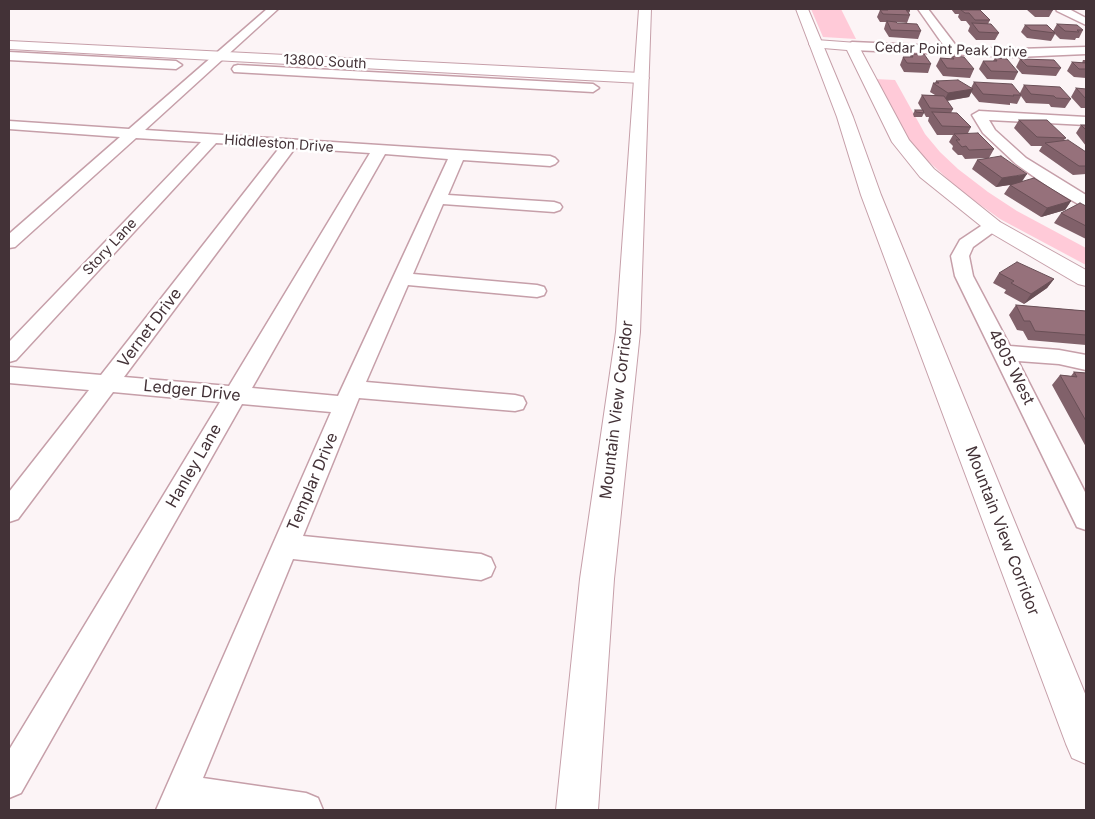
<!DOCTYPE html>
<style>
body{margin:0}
#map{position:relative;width:1095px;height:819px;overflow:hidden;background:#fcf4f6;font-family:Inter,sans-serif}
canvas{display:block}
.frame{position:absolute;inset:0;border:10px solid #433237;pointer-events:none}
</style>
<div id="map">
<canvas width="1095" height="819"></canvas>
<div class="frame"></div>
</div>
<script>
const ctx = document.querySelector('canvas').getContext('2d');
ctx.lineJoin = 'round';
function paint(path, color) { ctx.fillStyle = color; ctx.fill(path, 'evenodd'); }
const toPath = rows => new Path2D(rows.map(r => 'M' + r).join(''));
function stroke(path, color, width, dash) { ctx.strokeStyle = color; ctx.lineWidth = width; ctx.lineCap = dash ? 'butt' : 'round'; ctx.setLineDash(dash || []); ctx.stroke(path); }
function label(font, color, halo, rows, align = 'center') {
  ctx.font = font + ' Inter,sans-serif'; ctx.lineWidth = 5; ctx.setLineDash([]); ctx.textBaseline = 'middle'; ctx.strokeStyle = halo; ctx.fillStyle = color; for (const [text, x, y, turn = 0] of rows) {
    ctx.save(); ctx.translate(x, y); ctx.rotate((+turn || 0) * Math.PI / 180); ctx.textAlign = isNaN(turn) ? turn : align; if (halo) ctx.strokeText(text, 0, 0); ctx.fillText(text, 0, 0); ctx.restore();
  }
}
paint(toPath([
 [811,9,841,9,856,39,823,37],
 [875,79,895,80,925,134,940,152,958,169,988,192,1017,211,1086,248,1086,265,1000,219,961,191,915,149,900,128]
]), '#ffcad8');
const street = toPath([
 [267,9,278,9,145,130,550,156,555,158,558,161,555,164,550,166,463,160,448,195,554,202,560,204,562,207,560,210,554,212,443,204,413,274,537,285,544,287,546,291,544,295,537,297,408,285,366,382,515,395,523,397,526,403,523,409,515,411,359,398,303,536,481,554,491,558,495,567,491,576,481,580,293,559,203,778,306,793,318,798,323,810,156,810,331,412,242,404,21,793,9,798,9,750,220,402,113,392,18,519,9,522,9,492,89,390,9,383,9,367,101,375,280,147,216,143,16,360,9,362,9,342,201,142,136,138,15,247,9,248,9,234,120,137,9,129,9,121,129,129,267,9],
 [295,148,370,153,229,386,124,377,295,148],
 [385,154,448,159,338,396,252,388,385,154],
 [918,9,928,9,957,47,1017,49,1086,47,1086,54,1017,57,852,50,846,46,852,42,944,46,918,9],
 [1056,9,1069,9,1086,18,1086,25,1057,11,1056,9],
 [9,52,176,61,182,65,176,69,9,60,9,52],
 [238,65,593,84,599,88,593,92,234,72,232,69,234,66,238,65],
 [979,111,1086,117,1086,125,989,120,995,130,1026,158,1086,195,1086,207,1080,205,1050,188,1016,164,983,133,972,115,979,111],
 [993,221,999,222,1002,226,973,247,969,256,973,276,1010,346,1059,350,1086,355,1086,370,1059,364,1018,361,1086,494,1086,530,1077,527,955,276,951,256,960,240,987,222,993,221]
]);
const secondary = toPath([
 [816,40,857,43,909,140,934,169,1000,222,1086,270,1086,286,1078,284,986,230,920,177,892,142,847,50,811,47,809,44,811,41,816,40],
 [9,41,641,73,646,75,649,78,646,81,641,83,9,49,9,41]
]);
const highway = toPath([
 [639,9,651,9,640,332,614,579,598,810,556,810,580,579,616,332,639,9],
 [796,9,808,9,853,117,881,195,1086,696,1086,764,1072,758,1066,744,861,195,837,117,796,9]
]);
stroke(street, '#c69fa9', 3);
stroke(secondary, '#c69fa9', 2);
stroke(highway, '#c69fa9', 2);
paint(street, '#fff');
paint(secondary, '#fff');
paint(highway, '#fff');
paint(toPath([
 [884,9,908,9,910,11,909,13,910,15,907,23,896,22,897,23,921,31,918,39,889,37,884,29,886,22,880,22,877,17,880,10,884,10],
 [951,9,971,9,971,10,990,20,988,24,999,33,995,40,976,40,968,31,970,26,966,21,961,21,958,17,959,14,955,14],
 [1026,9,1052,9,1053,10,1049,17,1035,17],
 [1057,24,1083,30,1079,38,1076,38,1075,40,1060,39,1055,34,1051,41,1027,38,1021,32,1025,25,1053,31],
 [911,54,931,64,928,73,904,72,900,65,903,57,910,57],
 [952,56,974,69,970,78,943,76,936,66,940,58,951,59],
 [995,58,1018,72,1014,80,987,79,979,69,983,61,993,61],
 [1020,59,1061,68,1056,76,1022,74,1016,67],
 [1083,60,1086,60,1086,78,1074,77,1067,71,1072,62,1082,63],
 [936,81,971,88,974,82,1020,93,1024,85,1071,99,1065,108,1051,107,1049,104,1026,103,1021,96,1017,104,1010,103,1010,105,979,102,971,92,969,97,947,101,953,109,951,113,971,127,968,133,994,149,989,158,1022,181,1071,201,1065,210,1041,217,1004,194,1010,185,996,187,972,169,977,160,988,158,965,159,962,155,958,155,952,149,953,146,949,142,953,135,937,135,928,121,929,117,926,117,924,113,922,117,914,117,913,114,915,110,922,110,918,103,922,95,935,95,930,92,933,83,935,83],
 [1076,88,1086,89,1086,108,1081,108,1071,97],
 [1019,120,1066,138,1064,140,1086,152,1086,174,1073,175,1039,151,1042,146,1031,146,1014,128],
 [1081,125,1086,125,1086,146,1076,133],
 [1086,206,1086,239,1054,223,1061,213],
 [999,273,1054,279,1047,288,1024,304,1004,293,1006,290,993,283],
 [1016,305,1086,311,1086,345,1028,340,1023,331,1017,330,1009,315],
 [1074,372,1086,373,1086,447,1052,385,1060,375,1071,376]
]), '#81616a');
paint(toPath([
 [973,89,969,97,944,101,948,93],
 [1027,174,1021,183,996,187,1002,178],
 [1071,201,1065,210,1041,217,1047,208],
 [1054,279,1047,288,1024,304,1031,294]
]), '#694f56');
const building = toPath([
 [887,9,908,9,910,11,906,10,910,15,883,14,880,10,888,10,887,9],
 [1038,9,1052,9,1053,10,1039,9,1038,9],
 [961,10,980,10,990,20,975,20,969,13,965,13,961,10],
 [887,21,896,22,897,23,917,24,921,31,891,30,887,21],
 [972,23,991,24,999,33,979,32,972,23],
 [1057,24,1077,25,1083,30,1077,30,1079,32,1065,31,1057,24],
 [1025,25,1047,25,1055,33,1031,30,1025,25],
 [911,54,924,54,931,64,907,63,903,57,913,57,911,54],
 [952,56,964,57,974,69,947,68,940,58,954,59,952,56],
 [995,58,1007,59,1018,72,991,71,983,61,997,61,995,58],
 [1020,59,1054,60,1061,68,1027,66,1020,59],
 [1072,62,1086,63,1086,69,1079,69,1072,62],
 [958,80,973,89,948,93,933,83,939,83,936,81,958,80],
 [974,82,1012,84,1021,95,1013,95,1014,96,983,94,974,82],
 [1024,85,1060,87,1071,99,1056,98,1054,96,1031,94,1024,85],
 [1076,88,1086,89,1086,99,1076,88],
 [922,95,944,96,953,109,930,108,922,95],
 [915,110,923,110,924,113,916,112,915,110],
 [932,112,957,113,971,127,942,126,932,112],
 [1019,120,1047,120,1066,138,1037,137,1019,120],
 [1081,125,1086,125,1086,130,1081,125],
 [978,133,994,149,969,150,966,146,962,147,956,140,960,140,954,134,978,133],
 [1068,140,1086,152,1086,160,1085,160,1086,161,1086,166,1079,166,1045,143,1068,140],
 [1001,156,1027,174,1002,178,977,160,1001,156],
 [1034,178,1071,201,1047,208,1010,185,1034,178],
 [1080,203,1086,206,1086,226,1061,213,1080,203],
 [1017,262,1054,279,1031,294,1011,283,1014,281,999,273,1017,262],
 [1016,305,1086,311,1086,335,1035,331,1030,321,1024,321,1016,305],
 [1074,372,1086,373,1086,421,1060,375,1077,377,1074,372]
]);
paint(building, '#96717b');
stroke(building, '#694f56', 1);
label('14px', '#433237', '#fff', [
 ["Cedar Point Peak Drive",951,50,2],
 ["13800 South",325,62,3],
 ["Hiddleston Drive",279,144,4],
 ["Story Lane",110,247,-47]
]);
label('16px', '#433237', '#fff', [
 ["Vernet Drive",150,328,-53],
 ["4805 West",1011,367,63],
 ["Ledger Drive",192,391,6],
 ["Mountain View Corridor",617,410,-83],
 ["Hanley Lane",194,466,-60],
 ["Templar Drive",313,482,-67],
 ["Mountain View Corridor",1002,531,69]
]);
</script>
